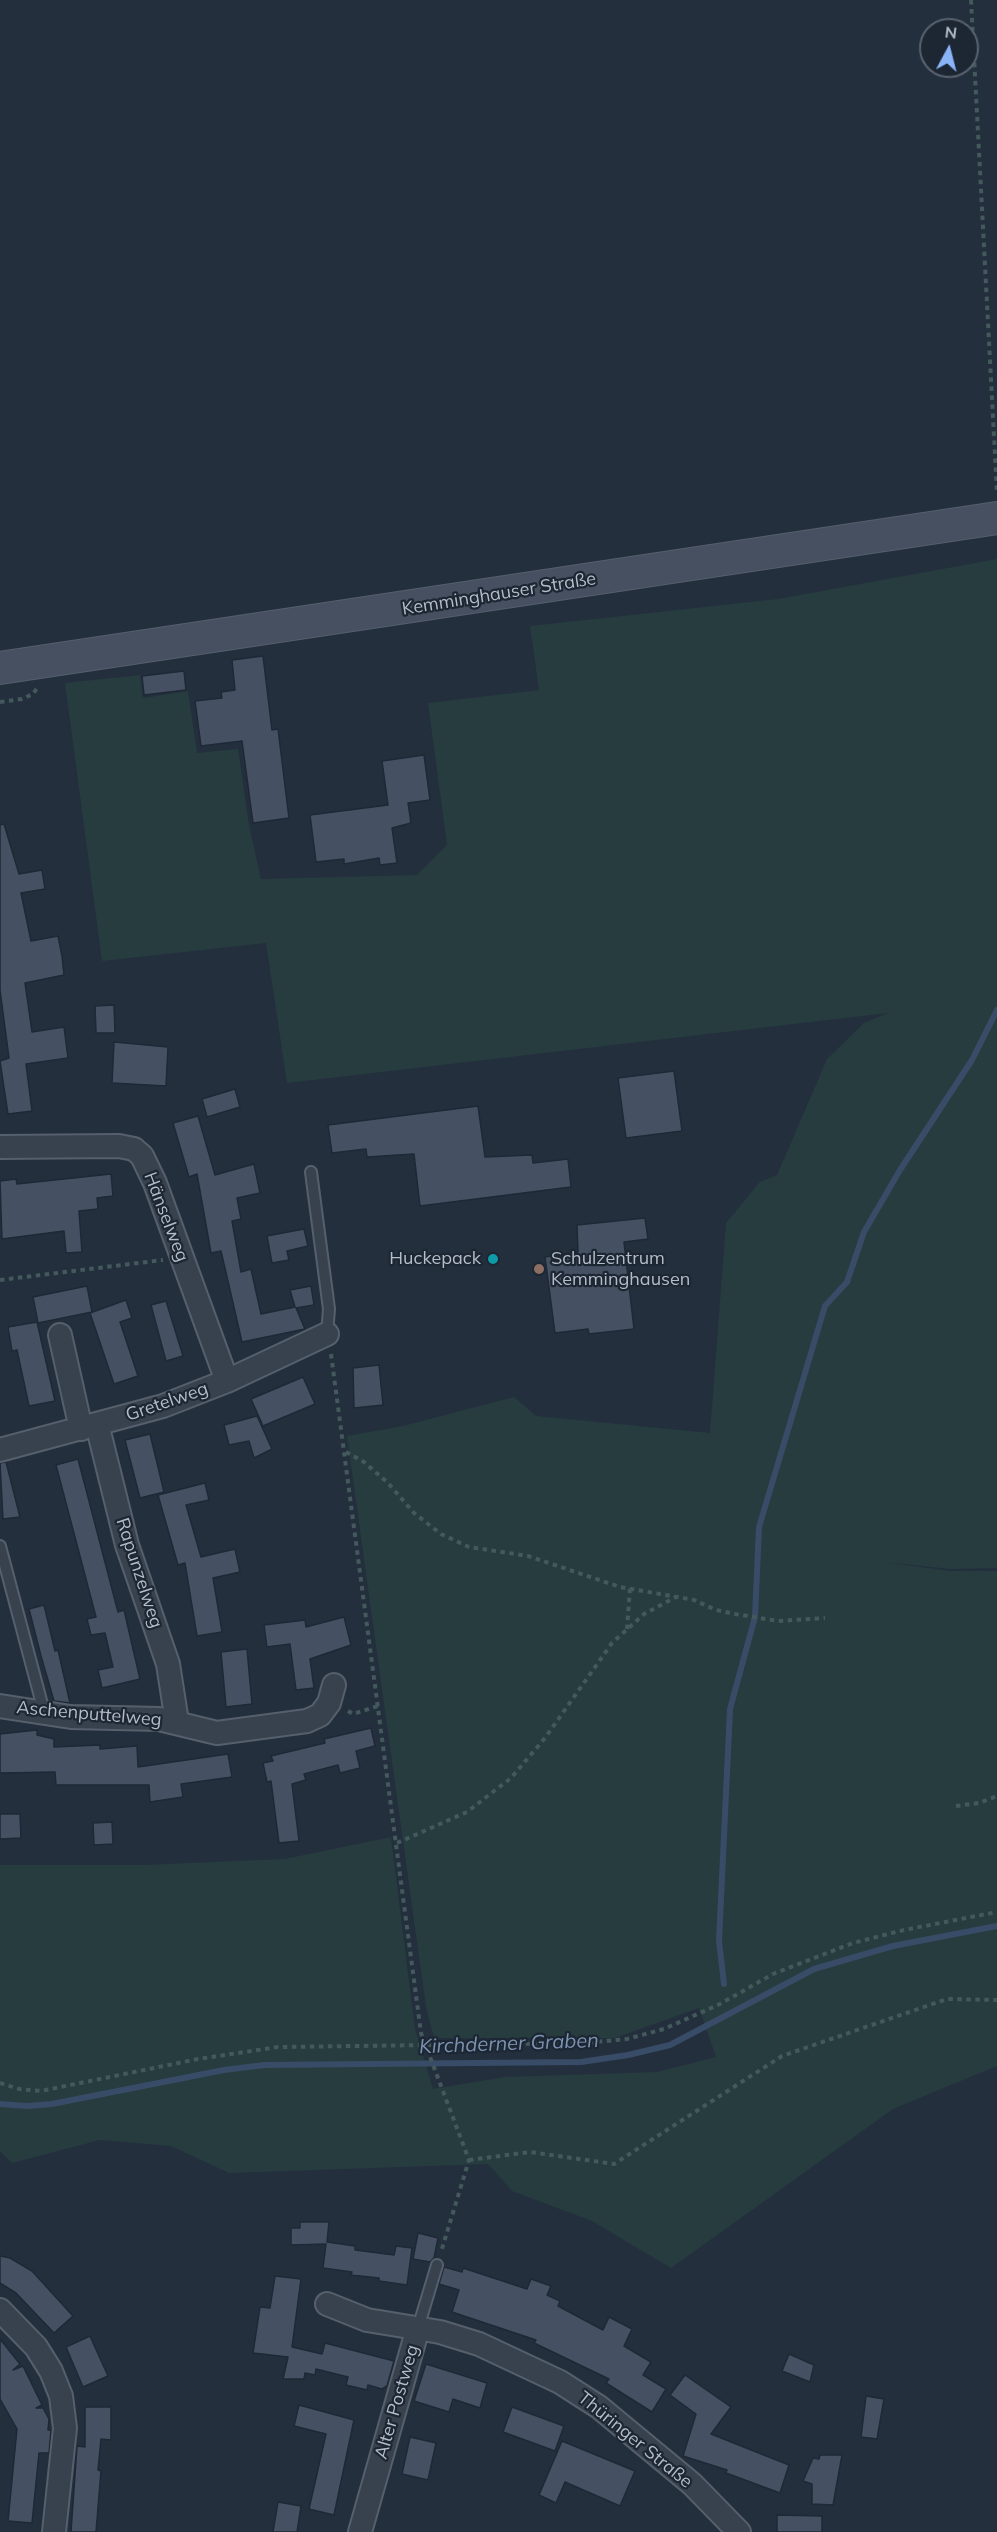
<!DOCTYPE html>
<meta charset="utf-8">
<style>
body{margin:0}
#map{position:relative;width:997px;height:2532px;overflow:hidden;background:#242f3e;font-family:Mulish,sans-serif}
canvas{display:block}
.north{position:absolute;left:919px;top:18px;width:60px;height:60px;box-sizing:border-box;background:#1d2633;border:2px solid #59626f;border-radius:50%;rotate:7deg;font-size:16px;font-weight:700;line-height:24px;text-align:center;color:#b4bcc9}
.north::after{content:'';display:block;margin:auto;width:21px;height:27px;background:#8ab4f8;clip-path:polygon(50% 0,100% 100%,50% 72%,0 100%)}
</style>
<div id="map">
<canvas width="997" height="2532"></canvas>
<div class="north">N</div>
</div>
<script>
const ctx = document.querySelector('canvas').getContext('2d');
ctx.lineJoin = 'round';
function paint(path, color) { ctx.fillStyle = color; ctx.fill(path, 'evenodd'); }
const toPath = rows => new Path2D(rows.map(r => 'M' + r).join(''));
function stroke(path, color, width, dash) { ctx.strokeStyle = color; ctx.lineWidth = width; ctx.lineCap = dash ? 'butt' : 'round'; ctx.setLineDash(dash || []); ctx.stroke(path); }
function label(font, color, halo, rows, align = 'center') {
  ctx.font = font + ' Mulish,sans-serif'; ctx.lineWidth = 4.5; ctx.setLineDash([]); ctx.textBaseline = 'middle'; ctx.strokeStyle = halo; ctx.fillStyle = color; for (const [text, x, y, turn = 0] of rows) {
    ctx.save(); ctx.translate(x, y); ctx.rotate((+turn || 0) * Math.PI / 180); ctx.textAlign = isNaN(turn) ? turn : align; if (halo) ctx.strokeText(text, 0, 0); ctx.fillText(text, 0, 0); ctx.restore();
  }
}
paint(toPath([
 [997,559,997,1568,950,1569,884,1562,950,1571,997,1571,997,2066,893,2109,671,2268,592,2221,512,2191,488,2164,229,2173,171,2146,100,2140,12,2163,0,2151,0,1865,144,1865,285,1859,391,1837,415,2029,433,2089,505,2077,657,2072,716,2057,699,2008,615,2038,434,2038,426,2007,347,1436,403,1426,514,1397,536,1416,710,1433,726,1223,760,1182,777,1175,827,1059,864,1023,888,1013,287,1083,266,943,102,961,65,683,140,675,143,698,188,691,197,753,238,749,249,825,261,879,417,875,447,845,428,703,539,690,530,626,778,599]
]), '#263c3f');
stroke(toPath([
 [724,1984,719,1941,730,1709,755,1617,759,1527,825,1306,847,1282,864,1232,900,1170,972,1060,997,1010],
 [0,2104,27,2106,52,2104,224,2070,264,2065,581,2062,628,2055,670,2045,814,1969,893,1946,997,1926]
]), '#394c67', 6);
const building = toPath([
 [263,656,272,730,278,729,289,818,253,823,242,741,201,746,195,701,222,698,221,692,235,690,232,660,263,656],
 [184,671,186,690,144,695,142,676,184,671],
 [424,755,430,800,408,803,411,823,392,828,397,863,380,865,379,858,344,864,344,859,316,862,310,815,388,805,382,761,424,755],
 [4,824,19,874,42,870,45,889,21,893,31,941,58,936,62,956,64,975,25,983,32,1032,64,1027,68,1058,26,1064,32,1111,8,1114,0,1061,9,1058,0,990,0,825,4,824],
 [114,1005,115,1033,96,1033,95,1006,114,1005],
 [114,1042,168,1047,166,1086,112,1083,114,1042],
 [674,1071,682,1131,626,1138,618,1078,674,1071],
 [235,1089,240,1107,207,1117,202,1099,235,1089],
 [478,1106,485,1157,532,1155,533,1163,568,1159,571,1187,420,1206,414,1154,367,1157,366,1149,332,1153,328,1125,478,1106],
 [198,1116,215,1175,254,1164,260,1193,237,1198,241,1219,232,1221,241,1272,251,1269,261,1314,295,1307,290,1290,311,1286,314,1305,296,1308,305,1329,242,1342,221,1251,211,1253,197,1174,189,1177,173,1123,198,1116],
 [111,1174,113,1196,97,1198,98,1209,79,1211,82,1252,66,1253,64,1231,2,1239,0,1181,16,1179,17,1184,111,1174],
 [645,1218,648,1239,624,1242,634,1329,589,1334,588,1329,555,1333,545,1257,578,1252,577,1225,645,1218],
 [304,1229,308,1246,287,1251,289,1260,272,1263,267,1236,304,1229],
 [87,1286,92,1312,38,1323,33,1297,87,1286],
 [126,1300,132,1318,120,1322,138,1376,114,1384,90,1313,126,1300],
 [166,1301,183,1356,166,1361,151,1305,166,1301],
 [37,1322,55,1401,29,1406,17,1350,12,1351,8,1327,37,1322],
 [379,1365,383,1405,354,1408,353,1368,379,1365],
 [303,1377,315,1404,263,1426,251,1399,303,1377],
 [257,1416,272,1449,254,1458,249,1441,229,1445,224,1425,257,1416],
 [150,1434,164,1492,140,1498,125,1440,150,1434],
 [78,1459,118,1612,124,1610,140,1679,102,1688,98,1670,113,1667,105,1633,91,1635,87,1619,96,1617,56,1465,78,1459],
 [6,1462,20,1517,3,1519,0,1463,6,1462],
 [205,1483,209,1500,186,1505,201,1557,235,1549,240,1572,213,1578,222,1632,197,1636,185,1563,178,1565,158,1495,205,1483],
 [44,1605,55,1651,58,1650,70,1703,54,1701,41,1656,29,1609,44,1605],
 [344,1617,351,1645,310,1659,314,1688,296,1690,290,1644,267,1647,264,1625,305,1620,306,1627,344,1617],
 [247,1649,252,1704,226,1707,221,1652,247,1649],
 [371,1728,375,1746,356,1751,360,1768,340,1773,338,1765,304,1774,306,1780,292,1784,299,1841,279,1843,271,1781,267,1782,263,1763,273,1761,271,1756,325,1743,324,1739,371,1728],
 [37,1730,37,1735,54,1739,54,1747,100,1745,100,1749,137,1746,138,1767,228,1754,232,1777,181,1784,183,1797,150,1802,149,1785,56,1785,55,1772,0,1773,0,1734,37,1730],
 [0,1814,20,1814,21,1838,0,1839,0,1814],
 [112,1822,113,1844,94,1845,93,1823,112,1822],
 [300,2222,329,2222,327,2242,355,2246,355,2250,394,2255,396,2246,412,2248,407,2285,379,2281,379,2278,351,2275,352,2272,323,2268,326,2244,291,2245,291,2228,300,2228,300,2222],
 [418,2233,438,2238,434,2258,430,2262,413,2259,418,2233],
 [0,2256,10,2258,32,2271,73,2316,54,2333,16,2293,0,2283,0,2256],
 [444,2267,462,2272,463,2268,527,2289,531,2279,551,2286,547,2295,560,2301,558,2306,603,2330,609,2317,632,2329,624,2346,651,2362,643,2375,666,2389,652,2412,606,2383,609,2379,534,2343,536,2340,452,2312,459,2290,439,2284,444,2267],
 [275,2276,301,2279,292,2347,322,2354,325,2343,394,2361,387,2386,382,2389,368,2385,367,2390,346,2385,348,2377,316,2369,315,2375,305,2373,304,2379,283,2379,288,2357,253,2353,260,2307,270,2308,275,2276],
 [90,2336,108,2376,83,2387,66,2347,90,2336],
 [0,2339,20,2364,13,2370,23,2366,42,2405,36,2408,43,2408,49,2419,48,2430,51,2430,49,2453,39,2453,32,2523,8,2521,17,2429,0,2399,0,2339],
 [789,2354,814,2365,810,2382,782,2371,789,2354],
 [426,2364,487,2383,480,2408,453,2399,449,2412,414,2401,426,2364],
 [685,2375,731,2407,711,2434,789,2465,780,2493,726,2473,727,2470,683,2456,696,2414,670,2395,685,2375],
 [866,2396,884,2399,877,2439,861,2437,866,2396],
 [299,2405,354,2420,334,2515,309,2509,326,2434,294,2426,299,2405],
 [85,2407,111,2407,111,2440,101,2439,98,2470,101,2471,96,2532,71,2532,77,2446,85,2447,85,2407],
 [512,2407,564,2426,555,2451,503,2432,512,2407],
 [410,2437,436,2443,428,2480,402,2474,410,2437],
 [562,2441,635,2471,620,2506,565,2482,556,2503,539,2495,562,2441],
 [820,2455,842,2455,833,2505,812,2504,812,2484,803,2481,813,2458,819,2459,820,2455],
 [278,2502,301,2506,297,2532,273,2532,278,2502],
 [777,2515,822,2516,822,2532,777,2532,777,2515]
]);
paint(building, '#455162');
stroke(building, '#1f2835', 1.5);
const lane = toPath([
 [311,1172,329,1309,327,1334],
 [0,1546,43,1708,42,1713],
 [418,2328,437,2265]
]);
const street = toPath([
 [0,1147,119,1146,134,1149,142,1156,155,1183,227,1381],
 [60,1335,81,1429],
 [97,1424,127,1545,168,1664,177,1722],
 [0,1450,163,1406,227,1381,327,1334],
 [0,1706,71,1717,159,1719,217,1733,307,1721,320,1715,329,1703,334,1685],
 [327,2304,367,2320,440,2332,479,2344,560,2382,599,2407,692,2484,739,2532],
 [0,2310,36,2347,51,2371,61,2396,65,2428,54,2532],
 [360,2532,418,2328]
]);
const secondary = toPath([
 [0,668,997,518]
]);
stroke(lane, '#565f6c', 14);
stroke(street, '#565f6c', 26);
stroke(secondary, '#565f6c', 34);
stroke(toPath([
 [971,0,997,493],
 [0,702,22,699,33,694,37,688],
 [0,1280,163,1260],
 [331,1354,421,2033,469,2160,441,2252],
 [346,1452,364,1462,388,1483,414,1513,441,1534,469,1547,528,1556,620,1587,694,1600,716,1610,735,1614,778,1621,825,1618],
 [627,1629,630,1588],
 [348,1711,353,1714,378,1706],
 [956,1806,979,1803,997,1796],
 [397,1843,467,1812,511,1778,545,1738,612,1643,644,1614,676,1597],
 [0,2083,19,2089,41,2091,198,2059,278,2047,585,2043,627,2039,664,2029,720,2004,773,1974,853,1943,904,1930,997,1912],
 [469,2160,530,2152,614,2164,782,2056,947,1999,997,2000]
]), '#44595c', 4, [4.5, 4.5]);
stroke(lane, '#38414e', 10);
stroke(street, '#38414e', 22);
stroke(secondary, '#465061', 32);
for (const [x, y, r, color] of [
 [493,1259,6,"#0f9aa8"],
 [539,1269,6,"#8d6e63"]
]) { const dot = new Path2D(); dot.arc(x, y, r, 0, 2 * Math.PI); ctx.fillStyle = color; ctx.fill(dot); stroke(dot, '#1d2633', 2); }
label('18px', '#b4bcc9', '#1d2633', [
 ["Kemminghauser Straße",499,594,-9],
 ["Hänselweg",166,1217,69],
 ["Gretelweg",167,1402,-19],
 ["Rapunzelweg",139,1573,72],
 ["Aschenputtelweg",89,1714,5],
 ["Alter Postweg",397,2402,-74],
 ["Thüringer Straße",635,2440,39]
]);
label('18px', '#b4bcc9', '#1d2633', [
 ["Huckepack",481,1259],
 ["Schulzentrum",551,1259,"left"],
 ["Kemminghausen",551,1280,"left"]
], 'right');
label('italic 20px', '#7c92b1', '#1d2633', [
 ["Kirchderner Graben",509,2044,-2]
]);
</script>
